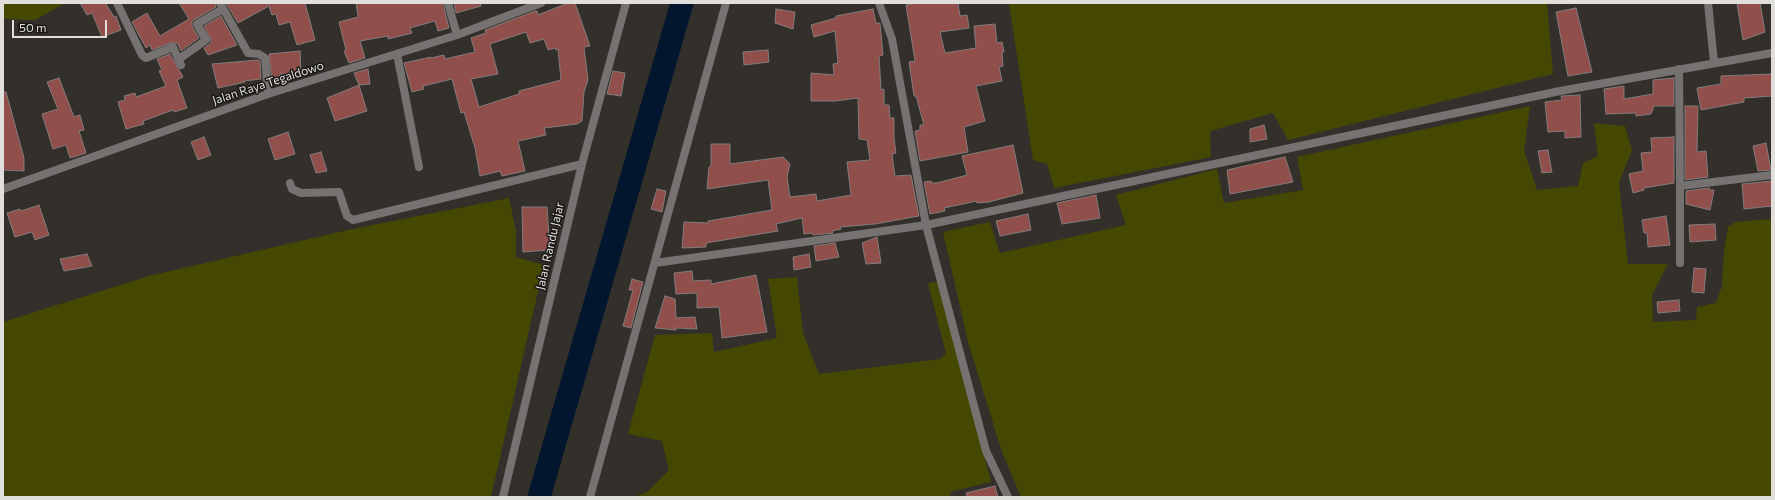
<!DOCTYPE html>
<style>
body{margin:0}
#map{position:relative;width:1775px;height:500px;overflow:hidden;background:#33302b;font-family:Commissioner,sans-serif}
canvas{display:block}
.frame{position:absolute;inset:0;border:4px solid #e1dfdb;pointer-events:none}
.scale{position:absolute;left:12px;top:20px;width:95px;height:18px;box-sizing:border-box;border:2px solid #e1dfdb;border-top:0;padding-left:5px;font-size:12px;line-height:14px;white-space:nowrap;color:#e1dfdb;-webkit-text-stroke:3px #1a1816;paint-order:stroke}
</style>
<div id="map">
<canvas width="1775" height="500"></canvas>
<div class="frame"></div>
<div class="scale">50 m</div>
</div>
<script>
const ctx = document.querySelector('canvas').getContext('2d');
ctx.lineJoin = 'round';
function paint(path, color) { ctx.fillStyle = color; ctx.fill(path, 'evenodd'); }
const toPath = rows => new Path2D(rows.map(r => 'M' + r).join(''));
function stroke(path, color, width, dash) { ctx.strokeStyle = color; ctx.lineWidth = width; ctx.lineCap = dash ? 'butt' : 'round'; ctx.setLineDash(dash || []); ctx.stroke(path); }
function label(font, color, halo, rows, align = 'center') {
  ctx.font = font + ' Commissioner,sans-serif'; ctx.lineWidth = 3; ctx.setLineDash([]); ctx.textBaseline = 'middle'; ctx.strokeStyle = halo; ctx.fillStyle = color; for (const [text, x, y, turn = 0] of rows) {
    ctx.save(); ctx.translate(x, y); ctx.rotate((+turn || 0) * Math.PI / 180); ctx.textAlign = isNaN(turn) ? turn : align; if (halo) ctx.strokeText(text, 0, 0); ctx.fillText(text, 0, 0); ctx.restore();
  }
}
paint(toPath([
 [3,3,65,3,35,20,3,19],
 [1009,3,1547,3,1553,74,1288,140,1273,113,1210,131,1211,157,1054,188,1047,164,1033,160],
 [1530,106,1524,151,1537,190,1578,186,1583,163,1598,156,1594,123,1625,126,1632,150,1619,183,1628,264,1668,264,1652,295,1653,322,1696,320,1697,307,1716,303,1722,286,1724,251,1728,227,1736,222,1772,219,1772,497,1021,497,1002,452,968,342,943,232,990,222,1000,253,1126,225,1116,195,1217,169,1224,203,1303,190,1297,157],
 [509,198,516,231,516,257,544,265,491,497,3,497,3,322,149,276,348,230],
 [797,277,803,333,819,374,940,359,946,353,928,283,939,282,991,482,950,492,951,497,634,497,647,492,669,470,662,441,628,434,655,335,712,333,714,352,777,338,768,279]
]), '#454802');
stroke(toPath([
 [539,497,682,3]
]), '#02172e', 23);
const building = toPath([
 [80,3,109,3,106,4,114,17,116,16,121,30,102,37,92,13,87,15,80,3],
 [179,3,215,3,216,7,192,21,192,26,199,38,181,51,178,44,173,42,152,50,150,45,146,48,132,22,147,13,160,36,189,19,179,3],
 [226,3,305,3,315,40,297,45,290,22,279,25,276,14,272,15,269,6,238,23,226,3],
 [356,3,443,3,449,28,438,31,435,21,410,28,412,33,388,39,388,36,360,41,365,58,349,63,344,51,346,50,339,22,358,17,356,3],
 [454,3,480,3,481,6,456,13,454,3],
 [568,3,575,3,590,46,584,47,588,80,584,92,582,121,577,124,544,128,546,135,518,141,525,171,502,176,500,171,480,176,475,148,464,112,461,113,452,79,423,86,424,89,412,92,404,63,431,57,431,58,444,55,445,59,475,52,471,38,486,33,485,30,535,11,537,11,538,15,568,3],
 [526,32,530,43,544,39,548,50,555,48,556,50,558,49,561,80,519,91,519,94,479,107,471,79,498,74,490,44,526,32],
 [917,3,958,3,960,16,967,15,969,28,940,32,945,53,976,48,974,26,995,24,997,43,1002,42,1004,52,1002,52,1003,66,999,67,1002,81,976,86,985,121,964,127,968,152,920,161,915,131,920,130,920,125,924,125,916,96,914,96,909,62,915,61,906,5,917,3],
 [1737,3,1760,3,1765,32,1743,40,1737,3],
 [1576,8,1592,72,1568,76,1556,12,1576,8],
 [776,9,795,12,793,29,775,23,776,9],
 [873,9,876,23,880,23,883,55,879,56,881,90,884,89,884,105,889,105,890,118,894,118,894,138,896,153,892,154,895,176,911,175,919,216,875,224,840,227,841,229,832,231,833,233,813,235,812,233,804,234,802,218,776,224,778,231,706,243,706,247,682,248,684,222,708,223,708,221,772,210,768,180,707,189,709,167,711,166,711,144,730,144,730,164,783,157,790,164,787,177,790,197,816,194,817,201,851,195,847,162,870,160,867,140,859,139,858,98,835,101,811,101,811,73,834,75,833,64,838,63,835,31,814,37,811,25,836,18,836,16,873,9],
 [221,16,237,45,208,55,204,48,211,43,211,40,204,26,221,16],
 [768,50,769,62,744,65,743,52,768,50],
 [300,51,301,73,280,74,281,81,272,81,269,54,300,51],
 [170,54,183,77,177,80,187,108,174,112,173,110,143,121,144,124,126,129,118,102,125,100,124,96,135,93,136,97,166,86,159,71,162,70,157,59,170,54],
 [258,60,260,61,261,79,244,81,245,82,218,88,212,64,258,60],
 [368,69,370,84,359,85,354,73,368,69],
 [613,71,625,73,621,96,607,94,613,71],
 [1772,74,1772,96,1744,98,1744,102,1701,110,1697,88,1721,84,1721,76,1772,74],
 [59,78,74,117,80,115,84,130,79,131,86,153,70,158,66,145,53,149,42,114,58,109,47,82,59,78],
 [1674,78,1674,106,1654,106,1651,114,1636,116,1636,113,1606,114,1604,89,1624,86,1624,99,1653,94,1653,80,1674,78],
 [359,85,367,111,335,121,327,98,359,85],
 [3,92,6,92,24,158,24,171,3,170,3,92],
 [1580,95,1581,137,1565,138,1565,131,1548,132,1545,102,1562,100,1561,96,1580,95],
 [1685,106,1698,106,1697,152,1706,151,1708,177,1685,180,1685,106],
 [1264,125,1267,139,1250,142,1250,129,1264,125],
 [288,132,295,154,275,160,268,139,288,132],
 [204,137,211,155,198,160,191,142,204,137],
 [1674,137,1674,183,1644,188,1644,190,1633,193,1629,174,1643,171,1641,153,1652,152,1651,138,1674,137],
 [1766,143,1771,170,1758,171,1753,146,1766,143],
 [1013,145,1023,193,989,202,977,203,977,201,944,208,945,211,930,214,924,182,931,181,931,183,937,183,967,175,962,156,1013,145],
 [1548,150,1552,172,1542,173,1538,151,1548,150],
 [321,152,327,171,316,173,310,155,321,152],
 [1285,157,1293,182,1230,194,1227,170,1285,157],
 [1772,181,1772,206,1744,209,1742,184,1772,181],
 [1709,188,1709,190,1714,190,1710,210,1686,204,1686,191,1709,188],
 [657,189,666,191,662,212,651,209,657,189],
 [1096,195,1100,218,1062,224,1057,203,1096,195],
 [39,205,49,235,35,240,32,232,15,237,7,213,20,209,21,211,39,205],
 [522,207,547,207,550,250,523,252,522,207],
 [1028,214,1031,230,1000,236,996,221,1028,214],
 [1666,216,1670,245,1648,247,1647,233,1644,233,1642,220,1666,216],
 [1715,224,1716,240,1690,242,1689,225,1715,224],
 [877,237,881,263,866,264,862,243,877,237],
 [835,243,839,257,816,261,814,246,835,243],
 [87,254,92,266,64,271,60,259,87,254],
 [809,254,811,267,794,270,793,257,809,254],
 [1694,268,1706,269,1704,293,1692,292,1694,268],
 [692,271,693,281,711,280,711,284,756,275,767,332,722,338,719,307,697,308,697,293,676,294,674,273,692,271],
 [632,279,643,282,631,328,623,326,633,290,629,290,632,279],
 [665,296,675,299,676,318,695,317,697,329,676,328,676,330,655,328,665,296],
 [1679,300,1680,311,1658,313,1657,302,1679,300],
 [995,486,998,497,967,497,966,493,995,486]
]);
paint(building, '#914f4c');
stroke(building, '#847b7b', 1);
stroke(toPath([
 [117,3,142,55,146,58,173,47,181,65],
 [220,3,248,53,259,54,265,58,268,94],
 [448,3,457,35],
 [879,3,892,39,926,225,986,451,1008,497],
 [1708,3,1714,62],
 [397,54,419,167],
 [179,59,206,40,197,24,223,9],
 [1679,69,1680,186,1772,175],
 [290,183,292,189,301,193,339,192,347,216,353,220,582,164],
 [3,189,268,94,457,35,541,3],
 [655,263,926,225,1560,91,1772,53],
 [1680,263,1680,186],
 [503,497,582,164,626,3],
 [590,497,726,3]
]), '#767272', 8);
label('12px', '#e1dfdb', '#1a1816', [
 ["Jalan Raya Tegaldowo",268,83,-18],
 ["Jalan Randu Jajar",550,246,-77]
]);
</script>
